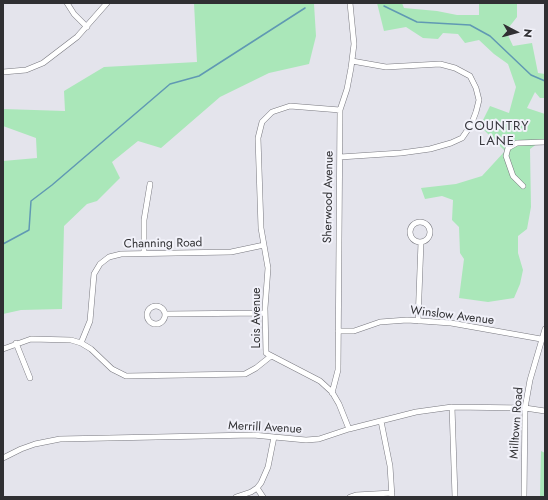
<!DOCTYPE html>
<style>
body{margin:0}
#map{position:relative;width:548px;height:500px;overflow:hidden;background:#e4e4ec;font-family:Jost,sans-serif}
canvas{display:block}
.frame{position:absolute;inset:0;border:4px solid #2f2f32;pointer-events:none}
.north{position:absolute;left:496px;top:12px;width:40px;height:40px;-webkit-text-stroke:3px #f1f1f9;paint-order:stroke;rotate:96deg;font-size:11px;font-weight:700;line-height:16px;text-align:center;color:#2f2f32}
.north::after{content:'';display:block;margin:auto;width:14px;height:18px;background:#2f2f32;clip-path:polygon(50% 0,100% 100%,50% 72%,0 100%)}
</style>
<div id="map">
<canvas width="548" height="500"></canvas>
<div class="frame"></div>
<div class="north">N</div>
</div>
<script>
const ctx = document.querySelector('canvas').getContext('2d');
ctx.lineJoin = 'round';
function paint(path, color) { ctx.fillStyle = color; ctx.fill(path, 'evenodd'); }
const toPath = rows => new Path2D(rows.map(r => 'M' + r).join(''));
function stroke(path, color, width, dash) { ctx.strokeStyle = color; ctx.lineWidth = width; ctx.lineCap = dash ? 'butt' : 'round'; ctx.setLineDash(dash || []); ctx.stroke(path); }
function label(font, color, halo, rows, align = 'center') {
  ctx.font = font + ' Jost,sans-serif'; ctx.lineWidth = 4; ctx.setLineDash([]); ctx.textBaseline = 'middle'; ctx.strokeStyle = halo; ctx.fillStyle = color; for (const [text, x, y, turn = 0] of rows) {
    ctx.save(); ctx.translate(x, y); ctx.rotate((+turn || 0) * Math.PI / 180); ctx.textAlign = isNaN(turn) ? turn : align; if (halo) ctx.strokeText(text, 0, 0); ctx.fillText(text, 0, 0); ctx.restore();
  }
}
paint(toPath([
 [194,3,314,4,316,36,309,64,269,73,220,97,161,148,138,141,112,162,120,178,97,201,87,204,64,226,62,309,21,310,3,314,3,161,37,158,36,138,3,126,3,109,65,111,64,91,104,67,197,62],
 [377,3,402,3,404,8,437,11,457,15,479,15,479,3,517,3,517,17,506,31,513,46,532,43,538,73,545,74,545,98,540,98,535,92,527,108,545,114,545,138,530,149,531,207,527,229,518,236,518,253,523,270,520,284,514,298,488,302,459,298,464,259,460,253,459,227,452,220,453,200,442,196,425,199,421,188,456,184,482,176,505,151,480,126,490,106,509,113,516,87,508,64,494,54,479,40,465,43,458,34,443,33,438,39,423,38,406,27,384,31],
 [541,451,545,453,545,497,540,497]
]), '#aae7b9');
stroke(toPath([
 [384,6,417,22,470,25,490,36,531,75,545,81],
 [3,244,29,230,31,201,52,185,170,84,199,76,305,8]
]), '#6099b3', 1.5);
const minor = toPath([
 [67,3,74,14,87,27],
 [3,72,26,70,43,63,77,37,107,3],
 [340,110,290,106,272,112,262,122,258,138,261,228,268,268,265,308,266,353,320,381,332,392,339,404,349,429],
 [340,157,401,153,430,149,451,143,462,138,471,125,476,112,479,100,476,88,470,76,455,68,440,64,386,67,352,61],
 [523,186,513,176,506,156,508,148,517,143,545,142],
 '410 232a10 10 0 1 1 20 0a10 10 0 1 1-20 0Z',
 [144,254,144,220,150,184],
 '147 315a9 9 0 1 1 18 0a9 9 0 1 1-18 0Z',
 [165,314,265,313],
 [418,321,421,242],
 [338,331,354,331,380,322,407,320,451,323,541,339],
 [16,343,30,378],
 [81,343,90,321,94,274,100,264,109,257,121,254,231,252,264,245],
 [3,349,31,339,71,340,81,343,91,349,112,369,126,376,245,374,256,368,271,356],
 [332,393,338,370,340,110,347,89,351,68,354,44,350,3],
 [452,407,455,497],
 [381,421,390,466,392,497],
 [3,458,21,449,35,444,60,439,253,435,306,440,319,439,349,429,416,412,452,407,525,408,545,411],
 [257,488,263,497],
 [236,497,251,492,257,488,261,483,268,467,274,437],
 [350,497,356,495,392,493],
 [524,497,525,408,530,380,545,329]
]);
stroke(minor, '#78787f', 6);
stroke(minor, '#fff', 5);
label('12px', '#2f2f32', '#f1f1f9', [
 ["Sherwood Avenue",329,197,-89],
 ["Channing Road",163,244,-1],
 ["Winslow Avenue",452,316,7],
 ["Lois Avenue",257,318,-90],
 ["Milltown Road",517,423,-86],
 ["Merrill Avenue",265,428,3]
]);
ctx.letterSpacing = '1px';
label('13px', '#36363c', '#f1f1f9', [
 ["COUNTRY",497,127],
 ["LANE",497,142]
]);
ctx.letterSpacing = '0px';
</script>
